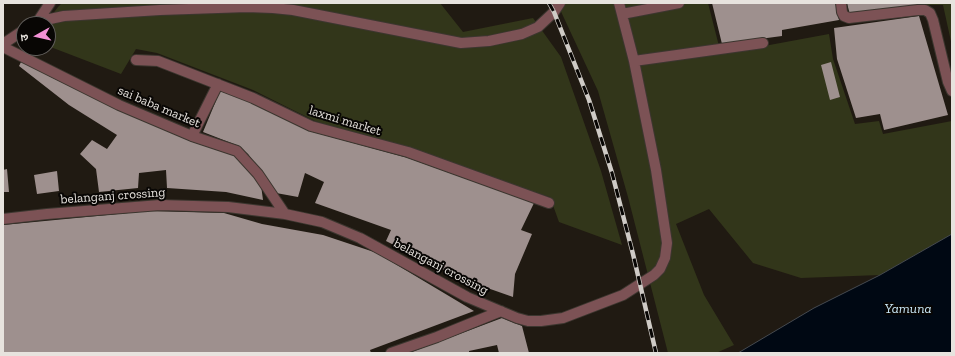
<!DOCTYPE html>
<meta charset="utf-8">
<style>
body{margin:0}
#map{position:relative;width:955px;height:356px;overflow:hidden;background:#201a12;font-family:"Zilla Slab","Noto Sans Devanagari",serif}
canvas{display:block}
.frame{position:absolute;inset:0;border:4px solid #e7e3de;pointer-events:none}
.north{position:absolute;left:16px;top:16px;width:40px;height:40px;box-sizing:border-box;background:#080604;border:1px solid #615e5b;border-radius:50%;rotate:262deg;font-size:11px;font-weight:700;line-height:16px;text-align:center;color:#e7e3de}
.north::after{content:'';display:block;margin:auto;width:14px;height:18px;background:#f391d6;clip-path:polygon(50% 0,100% 100%,50% 72%,0 100%)}
</style>
<div id="map">
<canvas width="955" height="356"></canvas>
<div class="frame"></div>
<div class="north">उ</div>
</div>
<script>
const ctx = document.querySelector('canvas').getContext('2d');
ctx.lineJoin = 'round';
function paint(path, color) { ctx.fillStyle = color; ctx.fill(path, 'evenodd'); }
const toPath = rows => new Path2D(rows.map(r => 'M' + r).join(''));
function stroke(path, color, width, dash) { ctx.strokeStyle = color; ctx.lineWidth = width; ctx.lineCap = dash ? 'butt' : 'round'; ctx.setLineDash(dash || []); ctx.stroke(path); }
function label(font, color, halo, rows, align = 'center') {
  ctx.font = font + ' "Zilla Slab",serif'; ctx.lineWidth = 4; ctx.setLineDash([]); ctx.textBaseline = 'middle'; ctx.strokeStyle = halo; ctx.fillStyle = color; for (const [text, x, y, turn = 0] of rows) {
    ctx.save(); ctx.translate(x, y); ctx.rotate((+turn || 0) * Math.PI / 180); ctx.textAlign = isNaN(turn) ? turn : align; if (halo) ctx.strokeText(text, 0, 0); ctx.fillText(text, 0, 0); ctx.restore();
  }
}
paint(toPath([
 [62,3,440,3,463,32,533,18,561,57,601,171,622,245,559,222,550,197,315,121,253,90,157,53,136,49,121,74,48,46,48,24,45,24,58,7],
 [557,3,708,3,721,54,829,34,833,59,855,124,879,121,883,134,952,121,952,234,880,275,801,278,753,263,709,209,676,224,704,295,734,345,716,353,668,353,628,197,598,91],
 [925,3,952,3,952,46,943,5,926,5]
]), '#32361a');
const water = toPath([
 [952,234,952,353,738,353,814,308,880,275,952,234]
]);
paint(water, '#000813');
stroke(water, '#454a50', 1);
paint(toPath([
 [712,3,836,3,839,20,782,30,782,36,722,44],
 [847,3,922,3,922,5,850,15],
 [919,16,948,115,884,130,880,114,856,118,837,59,834,28],
 [22,60,51,77,116,108,190,141,236,156,261,185,263,200,226,192,167,188,166,170,139,173,138,188,99,192,96,169,80,154,92,140,107,149,117,135,69,105,19,66],
 [831,62,840,97,830,100,821,65],
 [220,91,252,102,313,132,408,158,534,203,521,230,532,234,515,274,513,297,459,278,386,241,391,230,315,203,324,182,305,173,298,197,276,193,248,154,239,146,203,132],
 [7,169,9,192,3,192,3,170],
 [57,171,59,191,37,194,34,175],
 [149,211,224,213,262,224,323,235,377,253,474,311,370,350,371,353,3,353,3,225],
 [502,318,522,326,529,353,499,353,497,345,469,351,469,353,409,353]
]), '#9e908e');
const minor = toPath([
 [841,3,842,12,844,16,849,18,918,10,925,10,930,13,933,20,948,82,952,91],
 [622,14,679,3],
 [36,24,50,19,64,16,160,10,247,7,273,8,293,10,461,43,489,41,522,34,538,27,554,12,560,3],
 [36,24,50,3],
 [3,44,24,30],
 [3,47,119,105,192,136,237,151,258,174,285,214],
 [136,60,158,61,253,98,311,126,408,152,549,203],
 [634,61,763,43],
 [192,136,218,84],
 [3,219,47,214,160,205,228,207,285,214,322,222,360,238,467,297,517,318,528,321,541,321,563,318,623,295,654,275,660,269,665,258,667,243,656,170,634,61,619,3],
 [391,353,437,337,501,311]
]);
stroke(minor, '#3c362f', 12);
stroke(minor, '#7c5255', 10);
const rail = toPath([
 [549,3,554,12,589,100,612,173,633,254,656,353]
]);
stroke(rail, '#cfcbc6', 4.5);
stroke(rail, '#080604', 3, [9]);
label('13px', '#e7e3de', '#080604', [
 ["sai baba market",159,107,23],
 ["laxmi market",345,121,17],
 ["belanganj crossing",113,196,-4],
 ["belanganj crossing",441,267,28]
]);
label('italic 14px', '#cbe9f9', '#080604', [
 ["Yamuna",908,309]
]);
</script>
